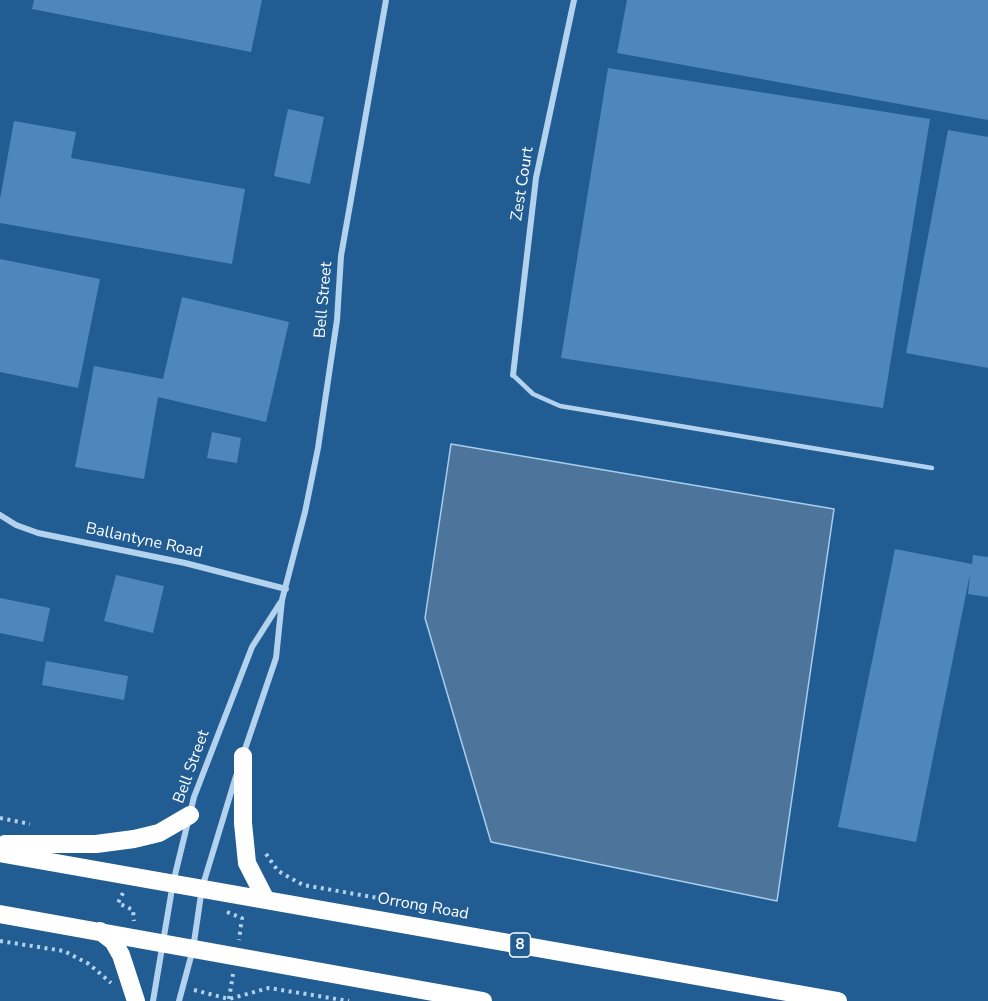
<!DOCTYPE html>
<style>
body{margin:0}
canvas{display:block;background:#215c93}
</style>
<canvas width="988" height="1001"></canvas>
<script>
const ctx = document.querySelector('canvas').getContext('2d');
ctx.lineJoin = 'round';
function paint(path, color) { ctx.fillStyle = color; ctx.fill(path, 'evenodd'); }
const toPath = rows => new Path2D(rows.map(r => 'M' + r).join(''));
function stroke(path, color, width, dash) { ctx.strokeStyle = color; ctx.lineWidth = width; ctx.lineCap = dash ? 'butt' : 'round'; ctx.setLineDash(dash || []); ctx.stroke(path); }
function label(font, color, halo, rows, align = 'center') {
  ctx.font = font + ' "Nunito Sans",sans-serif'; ctx.lineWidth = 6; ctx.setLineDash([]); ctx.textBaseline = 'middle'; ctx.strokeStyle = halo; ctx.fillStyle = color; for (const [text, x, y, turn = 0] of rows) {
    ctx.save(); ctx.translate(x, y); ctx.rotate((+turn || 0) * Math.PI / 180); ctx.textAlign = isNaN(turn) ? turn : align; if (halo) ctx.strokeText(text, 0, 0); ctx.fillText(text, 0, 0); ctx.restore();
  }
}
const water = toPath([
 [451,444,834,509,777,901,491,842,425,618,451,444]
]);
paint(water, '#4d759c');
stroke(water, '#a7ceef', 1.5);
paint(toPath([
 [34,0,262,0,251,52,32,9],
 [627,0,988,0,988,120,617,53],
 [608,68,930,119,883,408,561,358],
 [288,109,324,117,310,184,274,176],
 [14,121,76,132,71,158,245,189,232,264,0,223,0,199],
 [948,130,988,137,988,368,906,353],
 [0,259,100,279,78,388,0,372],
 [182,297,289,322,266,422,158,397,144,479,75,467,94,366,163,379],
 [212,432,241,438,237,463,207,458],
 [895,549,972,564,973,555,988,557,988,597,968,594,970,574,916,842,838,827],
 [116,575,164,586,153,633,104,621],
 [0,598,50,608,43,642,0,633],
 [46,661,128,676,124,700,42,685]
]), '#4d87bb');
stroke(toPath([
 [0,818,30,824],
 [266,854,278,871,303,885,390,900],
 [123,893,118,903,133,910,134,921],
 [227,912,242,918,239,940],
 [0,941,64,951,89,964,111,983],
 [194,990,229,999,269,988,349,1001],
 [229,999,233,974]
]), '#b3d2ee', 4, [3, 4.5]);
stroke(toPath([
 [513,375,533,394,560,406,932,468]
]), '#b3d2ee', 4.5);
stroke(toPath([
 [513,375,536,178,574,0],
 [0,515,16,525,38,533,185,563,286,589],
 [243,755,276,658,282,600,305,512,318,448,337,320,341,256,386,0],
 [153,1001,173,883,194,797,252,647,280,603],
 [179,1001,193,949,202,888,236,776]
]), '#b3d2ee', 6);
stroke(toPath([
 [243,756,243,823,247,863,266,900],
 [5,844,96,844,134,839,159,833,190,815],
 [0,853,838,1001],
 [0,914,483,1001],
 [100,931,113,941,121,955,136,1001]
]), '#fff', 18);
for (const [x, y, w] of [
 [520,945,21]
]) { const box = new Path2D(); box.roundRect(x - w / 2, y - 12, w, 24, 4.5); ctx.fillStyle = '#215c93'; ctx.fill(box); stroke(box, '#fff', 1.5); }
label('bold 15px', '#fff', null, [
 ["8",520,945]
]);
label('16px', '#fff', '#215c93', [
 ["Zest Court",523,184,-81],
 ["Bell Street",324,300,-85],
 ["Ballantyne Road",144,541,12],
 ["Bell Street",192,767,-70],
 ["Orrong Road",423,907,10]
]);
</script>
